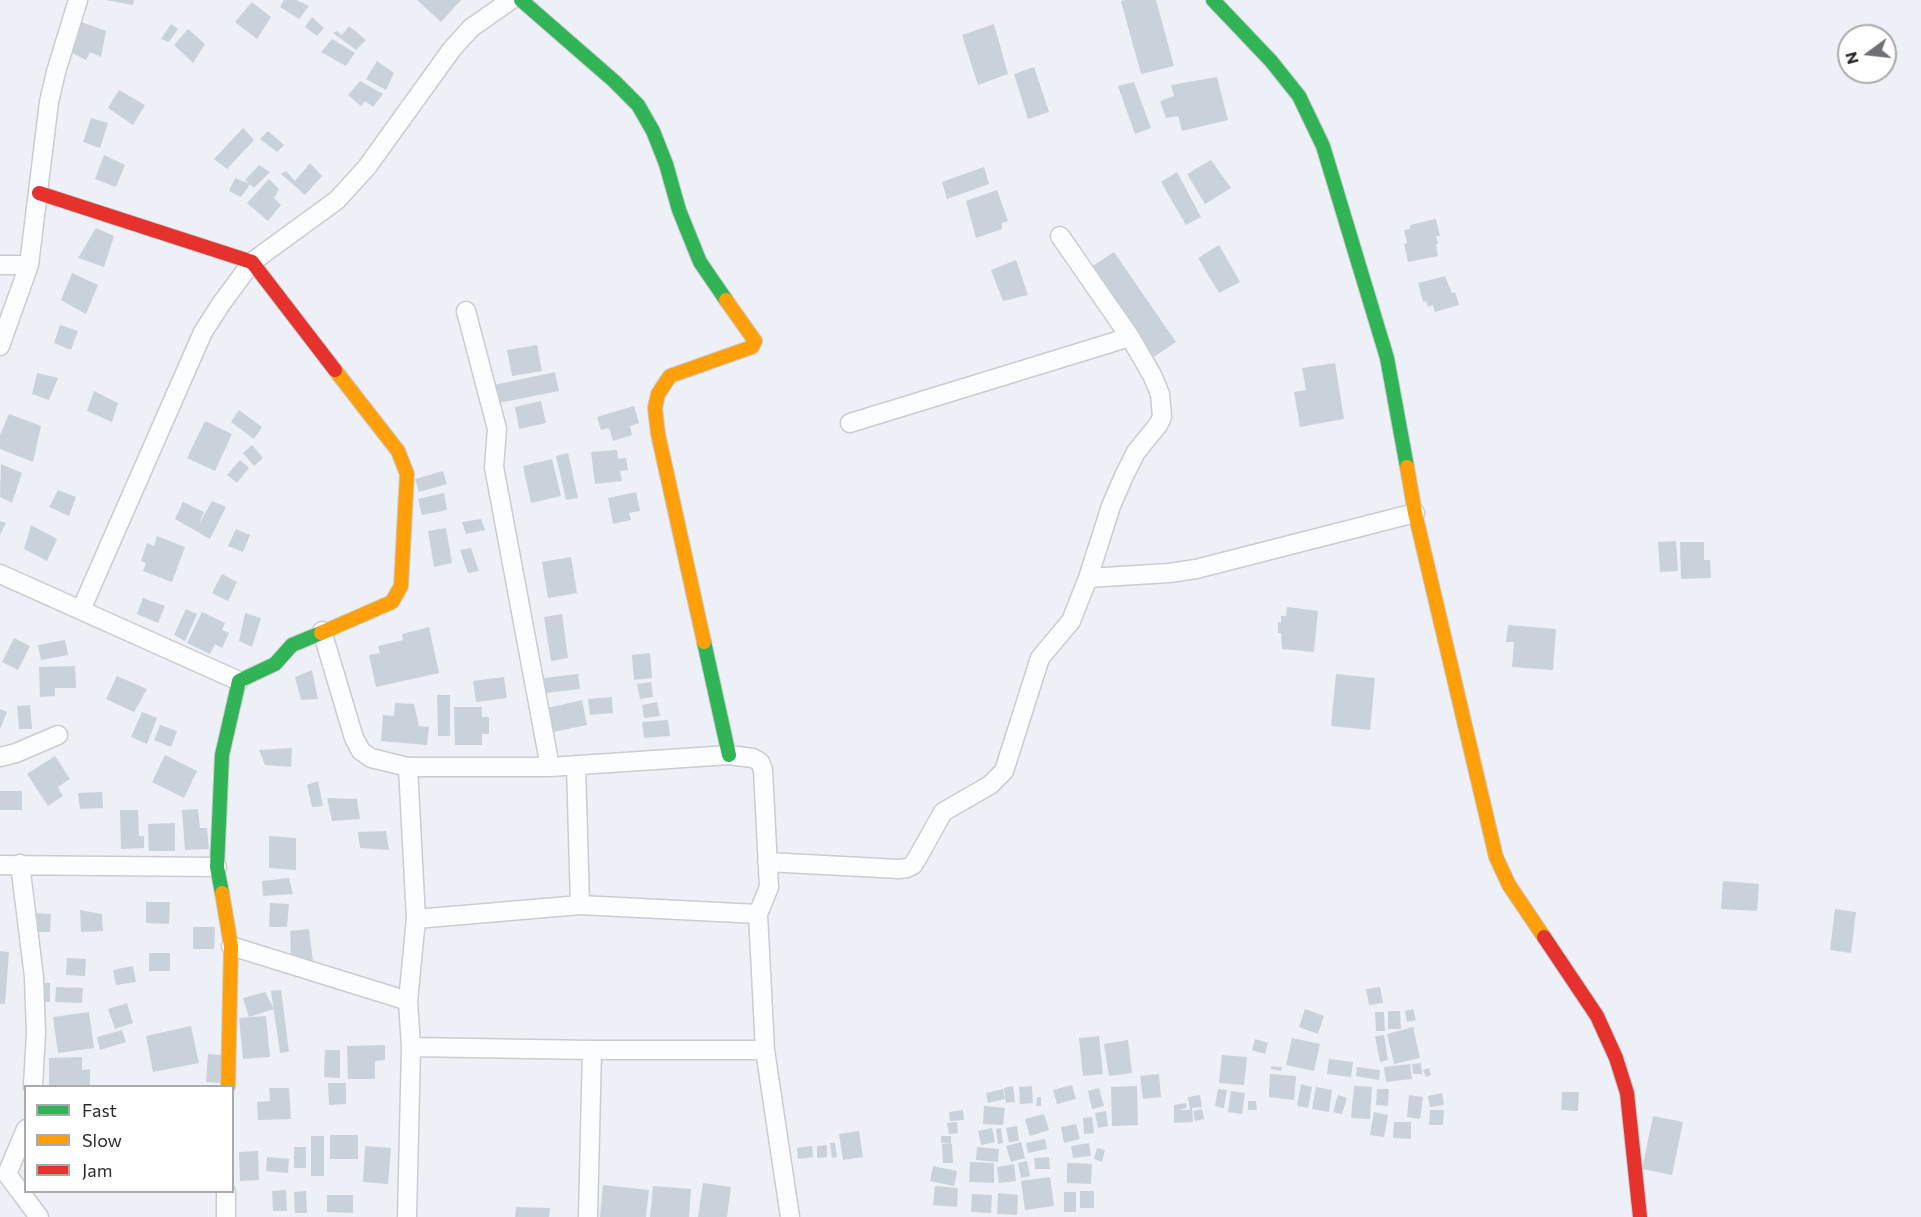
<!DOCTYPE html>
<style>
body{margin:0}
#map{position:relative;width:1921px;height:1217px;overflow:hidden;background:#edf0f6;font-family:Commissioner,sans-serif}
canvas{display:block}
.legend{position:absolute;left:24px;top:1085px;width:210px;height:108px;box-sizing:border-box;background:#fff;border:2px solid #a9aaac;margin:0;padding:8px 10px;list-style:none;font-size:18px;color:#292b2f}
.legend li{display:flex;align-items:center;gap:12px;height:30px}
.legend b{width:30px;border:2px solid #a9aaac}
.north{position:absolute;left:1837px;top:24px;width:60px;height:60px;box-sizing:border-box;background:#fff;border:2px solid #a9aaac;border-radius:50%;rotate:255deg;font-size:16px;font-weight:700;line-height:24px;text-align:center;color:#292b2f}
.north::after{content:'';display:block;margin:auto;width:21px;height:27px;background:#6e7075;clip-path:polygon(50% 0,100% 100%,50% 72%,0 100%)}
</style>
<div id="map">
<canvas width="1921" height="1217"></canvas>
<ul class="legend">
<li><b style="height:8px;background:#30b455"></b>Fast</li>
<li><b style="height:8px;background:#ff9f0a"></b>Slow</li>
<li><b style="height:8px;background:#e5322d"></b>Jam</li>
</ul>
<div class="north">N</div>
</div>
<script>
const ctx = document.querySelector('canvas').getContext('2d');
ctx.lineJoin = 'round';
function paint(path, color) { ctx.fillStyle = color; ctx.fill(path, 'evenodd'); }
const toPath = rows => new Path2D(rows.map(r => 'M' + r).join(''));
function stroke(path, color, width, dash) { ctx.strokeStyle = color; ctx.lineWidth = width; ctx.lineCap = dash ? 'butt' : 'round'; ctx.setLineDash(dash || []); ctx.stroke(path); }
paint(toPath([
 [106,0,134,0,133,5],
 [284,0,296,0,309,6,299,19,280,7],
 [417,0,461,0,441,22],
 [1126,0,1156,0,1174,66,1141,74,1121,1],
 [252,2,271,17,257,39,235,22],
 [312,17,324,28,317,36,305,27],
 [81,22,106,31,101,57,90,52,86,60,72,53],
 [171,24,178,29,169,42,161,39],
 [994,24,1008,74,978,85,962,35],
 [349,26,366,40,356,50,333,33,337,31,342,35],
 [188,29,205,44,193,63,174,45],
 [332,39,355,53,346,66,321,52],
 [377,61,394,73,386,90,366,79],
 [1034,67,1049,112,1028,119,1014,74],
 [1217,77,1228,120,1182,131,1178,116,1166,118,1160,101,1174,96,1171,85],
 [360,81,383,94,373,107,365,101,361,106,348,95],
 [1134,82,1151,128,1135,134,1118,86],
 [119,90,145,105,133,125,108,108],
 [91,118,108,123,100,148,83,142],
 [243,128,254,140,227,169,214,159],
 [268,131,284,145,277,152,260,139],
 [104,155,125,165,116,187,95,179],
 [1211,160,1231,188,1205,204,1187,174],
 [310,163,322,176,305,195,281,174,286,171,295,181],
 [259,165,270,172,254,188,245,180],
 [984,167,989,184,947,199,942,182],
 [1177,172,1201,217,1186,225,1161,182],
 [235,178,250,184,241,197,229,191],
 [269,179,279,189,274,198,281,205,268,221,247,203],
 [997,190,1008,221,1002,223,1002,229,976,238,966,201],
 [1436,219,1440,236,1436,236,1438,244,1436,244,1438,256,1408,262,1404,244,1407,243,1404,230,1410,229,1410,225],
 [96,228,114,236,104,267,78,258],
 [1219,245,1240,282,1219,293,1198,258],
 [1114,252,1176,342,1154,357,1091,267],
 [1016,260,1028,295,1003,301,991,270],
 [72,273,98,285,86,314,61,300],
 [1445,276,1452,293,1455,292,1459,305,1435,312,1433,305,1428,307,1426,301,1423,302,1418,283],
 [60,325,78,331,71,350,54,343],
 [537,345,542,371,512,376,507,350],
 [1335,363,1344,419,1300,427,1294,392,1306,390,1302,368],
 [555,372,559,391,498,403,494,385],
 [37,373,58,378,49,400,32,394],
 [94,391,118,403,112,422,87,411],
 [541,401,546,423,519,429,515,407],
 [634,406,639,423,630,426,632,435,613,441,609,428,601,430,597,417],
 [239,410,262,427,254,439,231,422],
 [9,414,41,426,33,462,0,449,0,435],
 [205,421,232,434,215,471,187,458],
 [252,445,263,458,254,466,243,453],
 [617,450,618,459,626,458,628,470,620,471,622,481,595,484,591,452],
 [568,453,578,498,566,500,556,456],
 [552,459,561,496,531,503,523,466],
 [240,460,249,468,237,483,227,475],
 [1,464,22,473,12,503,0,497],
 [443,471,447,484,419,492,415,479],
 [58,490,76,497,69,516,49,507],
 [636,492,640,511,629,513,631,520,613,524,608,498],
 [444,493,447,510,422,515,418,499],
 [212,501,226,507,210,539,175,519,183,502,204,512,199,524],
 [481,519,485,530,466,534,462,522],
 [0,521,6,523,0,535],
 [31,525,57,539,47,561,24,549],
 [446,528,452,563,434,567,428,531],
 [236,529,250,535,243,552,228,546],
 [157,536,185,547,172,582,143,571,146,563,141,561,147,543,154,546],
 [1676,541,1678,571,1660,572,1658,542],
 [1680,542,1704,542,1704,560,1710,560,1711,578,1681,579],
 [471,548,479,571,468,573,460,550],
 [571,557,577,593,548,598,542,562],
 [222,574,237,582,228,601,212,593],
 [143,598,165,606,158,623,137,614],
 [1287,607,1318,611,1314,652,1282,649,1281,633,1278,633,1278,622,1281,623,1281,616,1286,616],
 [186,609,197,614,185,641,174,635],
 [202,612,225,623,222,630,229,633,222,648,215,644,210,654,187,643],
 [245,613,261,618,252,647,239,641],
 [562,614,568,658,551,661,544,617],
 [1508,625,1556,629,1553,670,1512,667,1514,642,1506,642],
 [429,627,439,673,376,687,369,655,380,653,378,646,403,640,402,634],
 [14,638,30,646,18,670,2,662],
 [65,640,68,655,41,660,38,645],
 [650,653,652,678,634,680,632,655],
 [75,666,76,688,55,688,55,696,40,697,39,667],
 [312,670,318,699,301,700,295,677],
 [578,674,580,689,546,693,544,678],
 [1336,674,1375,678,1370,730,1331,726],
 [117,676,147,689,134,712,106,699],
 [504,677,507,698,476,702,473,681],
 [651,682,653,697,640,699,637,684],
 [437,695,450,695,450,736,438,736],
 [612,697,613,713,590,715,588,699],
 [582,700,587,725,553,732,548,708],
 [657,702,660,716,644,718,642,705],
 [395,703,414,704,419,726,429,727,427,745,381,741,383,715,394,716],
 [30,705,32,729,19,729,17,706],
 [454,707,482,707,482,717,489,717,489,734,482,734,482,745,455,745],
 [0,709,7,712,0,729],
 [142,712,157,718,147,744,131,737],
 [668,720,670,736,644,738,642,722],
 [160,725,177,731,171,747,154,740],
 [292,748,291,767,265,765,259,750],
 [165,755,197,771,184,798,152,782],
 [55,756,70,779,58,787,63,796,48,806,27,774],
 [318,781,323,806,312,807,307,785],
 [0,791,22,791,22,810,0,810],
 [102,792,103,808,80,809,78,793],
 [327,798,357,799,360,819,332,821],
 [198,809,200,828,207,828,209,849,185,850,182,810],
 [120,810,138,810,139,836,144,836,144,848,121,849],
 [175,823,175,851,149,851,148,824],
 [386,831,389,850,360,848,358,832],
 [269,836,296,838,296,870,269,868],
 [289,878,293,894,263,896,262,881],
 [1723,881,1759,884,1757,911,1721,909],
 [146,902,170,902,169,924,146,923],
 [270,903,289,904,287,927,269,927],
 [1835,909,1856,912,1851,953,1830,950],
 [80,910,102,914,103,931,81,932],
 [34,913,51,914,50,932,34,932],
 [193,927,215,927,214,949,193,949],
 [309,929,313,961,291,957,290,931],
 [0,951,9,952,5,1004,0,1004],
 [149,953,170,953,170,971,149,971],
 [67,958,86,959,85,976,66,975],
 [133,966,136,982,116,985,113,970],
 [40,983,50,983,50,1002,40,1002],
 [56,987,83,988,82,1003,55,1002],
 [1380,987,1383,1003,1369,1005,1366,989],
 [281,990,289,1052,280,1053,271,991],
 [265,992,274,1009,249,1017,243,998],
 [127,1003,133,1023,115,1029,108,1009],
 [1305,1009,1324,1016,1318,1034,1299,1027],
 [1413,1009,1416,1020,1407,1022,1405,1011],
 [1388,1011,1400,1011,1401,1029,1388,1029],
 [89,1012,94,1048,58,1053,53,1017],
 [1375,1012,1384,1012,1385,1031,1376,1031],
 [266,1016,270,1057,243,1059,239,1018],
 [191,1026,199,1063,153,1072,146,1036],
 [1413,1027,1420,1058,1394,1064,1387,1034],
 [122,1030,126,1042,100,1050,97,1037],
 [1384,1035,1388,1060,1380,1062,1375,1036],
 [1099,1036,1103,1074,1083,1076,1079,1038],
 [1292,1038,1320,1044,1314,1071,1286,1065],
 [1255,1039,1268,1043,1265,1054,1252,1050],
 [1128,1040,1132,1073,1109,1076,1104,1044],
 [385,1045,385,1060,375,1061,375,1079,348,1079,347,1046],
 [325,1050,340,1050,340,1078,324,1077],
 [208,1054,222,1055,221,1083,206,1082],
 [1222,1055,1247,1057,1244,1085,1219,1083],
 [82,1057,82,1070,90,1069,90,1086,49,1086,49,1058],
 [1329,1059,1353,1062,1351,1077,1327,1074],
 [1421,1063,1422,1074,1413,1074,1412,1064],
 [1410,1064,1412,1079,1386,1082,1384,1067],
 [1271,1066,1282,1067,1281,1071,1271,1069],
 [1357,1067,1380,1070,1379,1080,1356,1076],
 [1429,1068,1431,1075,1426,1077,1423,1070],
 [1159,1074,1161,1097,1143,1099,1140,1076],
 [1270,1074,1296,1076,1294,1100,1269,1097],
 [328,1083,346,1083,346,1104,329,1105],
 [1301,1084,1312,1087,1308,1108,1297,1106],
 [1072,1085,1076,1099,1057,1104,1053,1090],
 [1013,1086,1015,1102,1006,1103,1004,1088],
 [1032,1086,1033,1103,1020,1104,1019,1087],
 [1137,1086,1138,1125,1112,1126,1111,1087],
 [1354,1086,1372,1087,1370,1119,1351,1118],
 [1316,1087,1332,1090,1329,1112,1312,1109],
 [269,1088,289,1088,291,1119,258,1120,257,1102,270,1101],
 [1099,1088,1104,1106,1092,1109,1088,1091],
 [1003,1089,1005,1099,988,1103,986,1093],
 [1218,1089,1227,1090,1224,1108,1215,1106],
 [1377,1089,1389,1089,1388,1106,1376,1105],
 [1231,1091,1245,1093,1242,1114,1228,1112],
 [1562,1092,1579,1092,1578,1111,1561,1110],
 [1442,1093,1444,1105,1430,1107,1428,1096],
 [1200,1095,1202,1107,1192,1108,1193,1122,1174,1123,1174,1105,1186,1103,1187,1108,1178,1110,1190,1110,1188,1097],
 [1338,1095,1347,1098,1342,1114,1333,1112],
 [1409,1095,1423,1097,1420,1119,1407,1117],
 [1037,1097,1041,1097,1041,1106,1036,1106],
 [1248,1101,1256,1101,1257,1110,1248,1110],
 [984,1106,1005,1108,1003,1125,983,1124],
 [1202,1109,1204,1119,1195,1121,1193,1111],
 [963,1110,964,1120,950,1121,949,1112],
 [1430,1110,1444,1110,1443,1125,1429,1125],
 [1106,1111,1108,1126,1098,1128,1095,1113],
 [1374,1112,1388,1115,1384,1137,1370,1135],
 [1044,1114,1049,1130,1030,1136,1025,1119],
 [1653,1116,1683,1122,1672,1175,1642,1169],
 [1092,1117,1094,1133,1084,1134,1083,1118],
 [957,1122,958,1133,949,1134,947,1123],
 [1394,1122,1411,1122,1411,1139,1393,1138],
 [1076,1124,1080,1139,1064,1143,1061,1127],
 [1017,1126,1019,1141,1009,1142,1006,1128],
 [992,1128,995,1142,981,1145,978,1131],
 [1001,1128,1003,1143,998,1144,996,1129],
 [859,1131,863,1157,843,1160,839,1134],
 [330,1135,358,1135,358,1159,330,1159],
 [311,1136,324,1136,324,1176,311,1176],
 [941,1136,951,1136,951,1144,941,1143],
 [1045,1139,1047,1149,1028,1153,1026,1143],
 [1021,1142,1025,1158,1011,1162,1006,1146],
 [830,1143,835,1143,837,1157,832,1158],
 [1089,1143,1091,1156,1073,1158,1071,1146],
 [942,1144,952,1144,953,1163,943,1163],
 [827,1145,827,1157,817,1158,817,1146],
 [365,1146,391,1148,388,1184,363,1182],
 [812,1146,813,1157,798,1159,797,1148],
 [294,1147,306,1147,306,1168,294,1168],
 [977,1147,999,1149,998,1162,976,1160],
 [1097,1148,1105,1150,1102,1162,1094,1159],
 [258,1151,259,1180,240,1181,239,1152],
 [267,1157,289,1159,288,1173,266,1171],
 [1049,1157,1050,1169,1035,1169,1034,1158],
 [1027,1161,1030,1176,1021,1178,1018,1163],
 [970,1162,994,1163,994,1183,969,1182],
 [1067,1163,1092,1164,1091,1184,1067,1183],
 [1014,1164,1016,1181,999,1183,997,1167],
 [933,1166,957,1171,954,1186,930,1181],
 [1050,1177,1054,1206,1025,1210,1021,1181],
 [703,1183,731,1187,727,1217,698,1217],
 [603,1185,649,1190,646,1217,600,1217],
 [653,1186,691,1189,689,1217,650,1217],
 [935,1186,958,1188,957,1207,933,1205],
 [286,1190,287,1211,273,1211,272,1191],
 [306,1191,307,1213,295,1213,294,1192],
 [1080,1191,1094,1191,1094,1208,1080,1208],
 [1064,1192,1076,1192,1076,1212,1064,1212],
 [998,1193,1018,1195,1017,1215,997,1214],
 [972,1194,992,1195,991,1213,971,1212],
 [327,1195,353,1195,353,1213,327,1212],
 [516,1207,550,1208,549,1217,515,1217]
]), '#c9d2da');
const street = toPath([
 [0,265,29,265],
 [466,311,497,429,494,467,550,767],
 [0,346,29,265,49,102,56,72,78,0],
 [850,423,1130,337],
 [0,574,239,681],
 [1088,578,1169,573,1196,569,1415,513],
 [81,610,203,332,221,304,252,262,337,200,367,167,452,49,471,28,511,0],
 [322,631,354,738,361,751,371,758,408,767,416,919,408,1001,411,1047,407,1217],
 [0,757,16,753,58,735],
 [576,765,580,905],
 [408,767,550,767,729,755,753,758,760,762,763,770,769,887,758,914],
 [767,862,899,869,907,868,913,865,919,855,943,812,990,785,1004,771,1040,658,1071,621,1088,578,1111,506,1124,476,1136,452,1158,425,1162,417,1160,394,1152,375,1130,337,1060,236],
 [20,864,34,977,36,1033,33,1086],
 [0,865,217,867],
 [231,946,408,1001],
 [411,1047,592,1050,765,1050,758,914,580,905,416,919],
 [765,1050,790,1217],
 [26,1129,7,1174,39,1217],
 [226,1217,226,1192],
 [588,1217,592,1050]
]);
const fast = toPath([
 [521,0,614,81,638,105,653,131,666,164,679,210,700,262,726,300],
 [1213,0,1271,61,1299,96,1323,146,1387,358,1407,467],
 [704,642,729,755],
 [222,893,217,867,222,755,239,681,275,664,292,645,321,633]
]);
const slow = toPath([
 [1407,467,1415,513,1496,857,1509,885,1544,937],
 [321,633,392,602,401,586,407,474,398,451,335,370],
 [704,642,658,434,655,408,658,394,670,376,752,347,755,341,726,300],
 [222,893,231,946,228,1086]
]);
const jam = toPath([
 [39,193,252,262,335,370],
 [1544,937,1597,1016,1616,1058,1627,1093,1640,1217]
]);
stroke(street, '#c9ccd0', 21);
stroke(fast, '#c9ccd0', 16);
stroke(slow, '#c9ccd0', 16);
stroke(jam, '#c9ccd0', 16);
stroke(street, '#fcfdfe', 18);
stroke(fast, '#30b455', 14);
stroke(slow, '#ff9f0a', 14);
stroke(jam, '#e5322d', 14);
</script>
